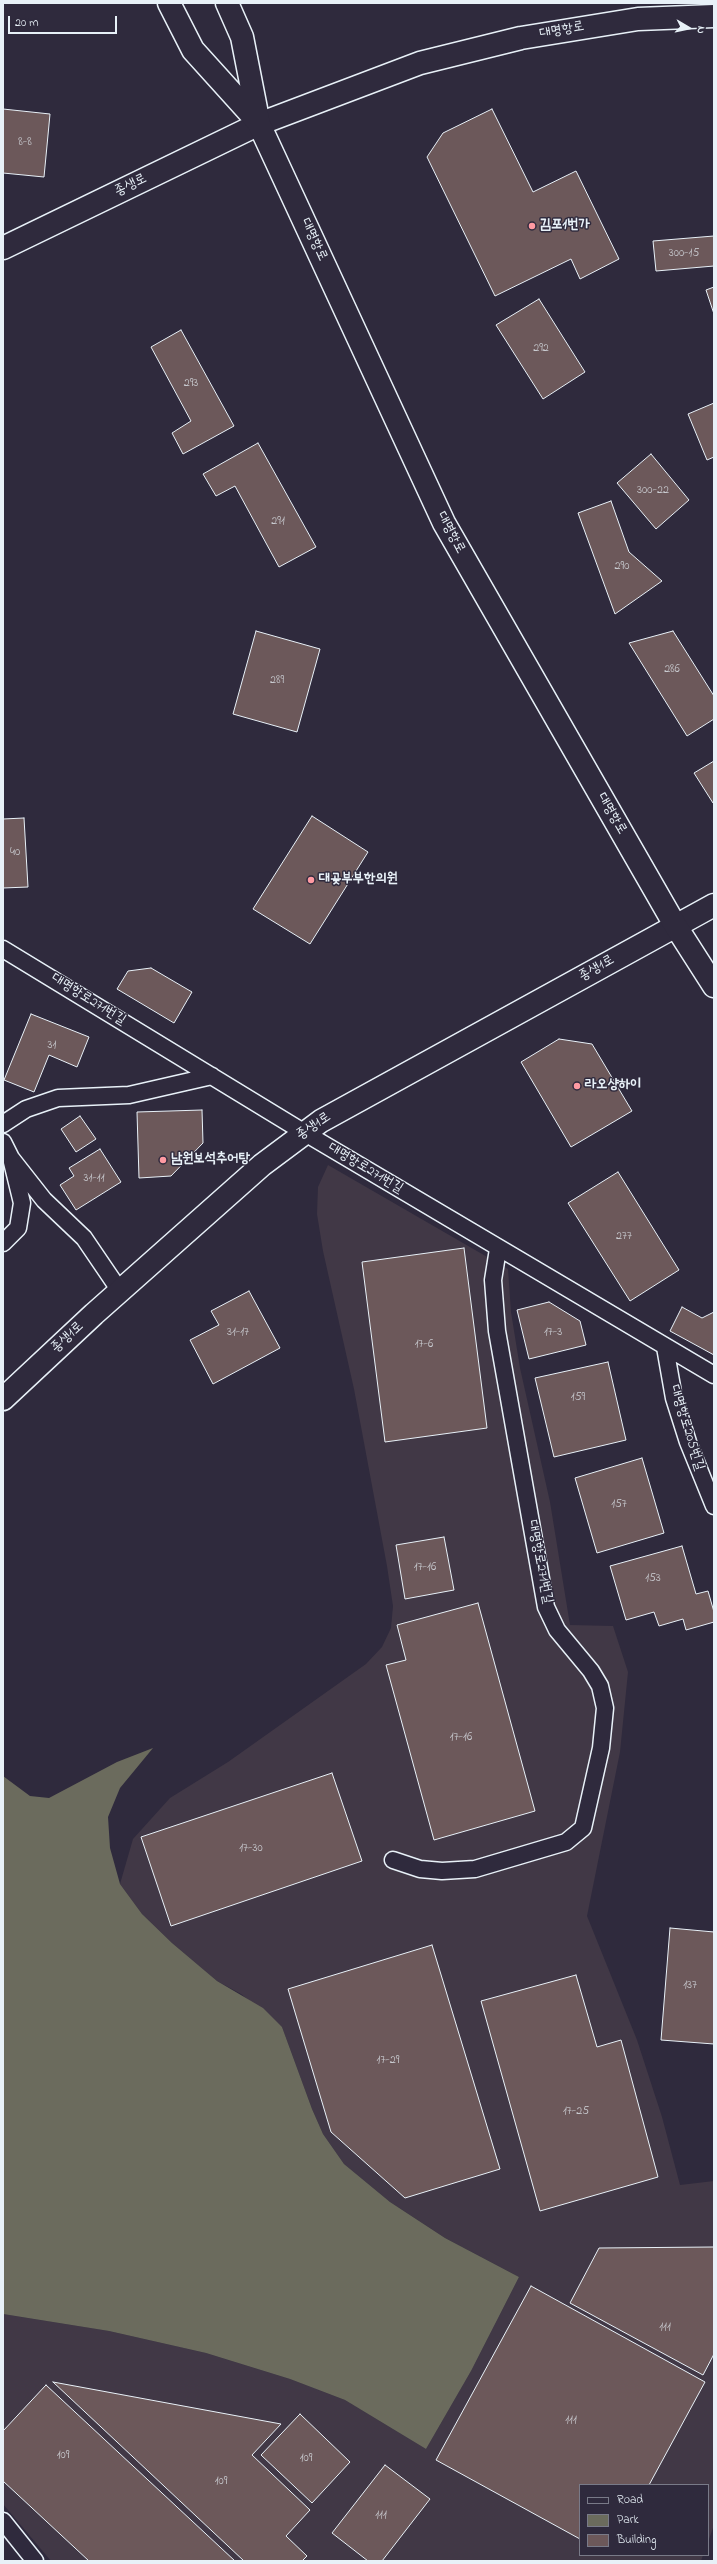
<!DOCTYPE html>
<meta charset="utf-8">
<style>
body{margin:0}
#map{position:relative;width:717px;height:2564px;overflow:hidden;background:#2f2a3d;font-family:"Indie Flower",sans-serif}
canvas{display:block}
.frame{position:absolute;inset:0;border:4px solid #e8f1f8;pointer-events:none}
.legend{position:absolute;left:579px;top:2484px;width:130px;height:72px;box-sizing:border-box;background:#2f2a3d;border:1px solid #797a88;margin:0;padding:5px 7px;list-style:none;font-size:12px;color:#e8f1f8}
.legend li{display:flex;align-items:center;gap:8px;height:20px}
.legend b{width:20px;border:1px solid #797a88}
.north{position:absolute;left:669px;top:8px;width:40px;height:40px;-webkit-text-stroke:3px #2f2a3d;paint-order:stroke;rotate:99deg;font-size:11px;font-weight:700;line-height:16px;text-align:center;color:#e8f1f8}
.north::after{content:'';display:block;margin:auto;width:14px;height:18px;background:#e8f1f8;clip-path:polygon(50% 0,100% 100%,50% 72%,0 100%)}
.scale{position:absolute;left:8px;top:16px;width:109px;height:18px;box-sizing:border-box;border:2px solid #e8f1f8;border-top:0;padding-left:5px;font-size:12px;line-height:14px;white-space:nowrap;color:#e8f1f8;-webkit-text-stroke:3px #2f2a3d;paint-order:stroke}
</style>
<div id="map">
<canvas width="717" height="2564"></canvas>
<div class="frame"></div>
<ul class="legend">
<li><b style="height:5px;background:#2f2a3d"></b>Road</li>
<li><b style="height:11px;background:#6b6b5d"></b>Park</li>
<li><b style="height:11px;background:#6c585a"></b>Building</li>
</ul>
<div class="north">N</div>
<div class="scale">20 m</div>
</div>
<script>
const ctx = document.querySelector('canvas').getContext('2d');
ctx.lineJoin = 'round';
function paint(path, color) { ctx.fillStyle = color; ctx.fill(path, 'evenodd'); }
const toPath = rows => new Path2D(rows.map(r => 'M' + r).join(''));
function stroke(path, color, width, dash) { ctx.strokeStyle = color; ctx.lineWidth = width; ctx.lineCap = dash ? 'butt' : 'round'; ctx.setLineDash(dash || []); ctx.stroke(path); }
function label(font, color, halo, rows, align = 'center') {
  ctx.font = font + ' "Indie Flower","Poor Story",sans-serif'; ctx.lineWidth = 3; ctx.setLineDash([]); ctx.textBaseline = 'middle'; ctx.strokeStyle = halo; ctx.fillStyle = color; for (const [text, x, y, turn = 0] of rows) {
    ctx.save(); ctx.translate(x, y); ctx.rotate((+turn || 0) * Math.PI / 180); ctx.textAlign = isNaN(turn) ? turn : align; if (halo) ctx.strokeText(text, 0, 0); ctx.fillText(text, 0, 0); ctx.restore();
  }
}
paint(toPath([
 [328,1165,508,1269,511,1312,520,1368,550,1502,570,1625,613,1626,628,1672,620,1752,587,1916,637,2040,662,2117,680,2185,714,2181,714,2525,708,2542,708,2485,580,2485,580,2555,703,2555,701,2561,51,2561,3,2504,3,2314,109,2331,206,2353,290,2379,345,2400,426,2449,471,2371,519,2277,445,2238,390,2202,344,2164,323,2134,312,2109,282,2027,241,1994,217,1981,172,1943,142,1914,120,1884,133,1839,170,1798,228,1762,366,1664,382,1647,391,1628,393,1606,387,1566,354,1389,323,1251,317,1214,318,1187]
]), '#413846');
paint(toPath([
 [153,1748,120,1788,108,1817,110,1848,120,1884,142,1914,172,1943,217,1981,263,2008,282,2027,312,2109,323,2134,344,2164,390,2202,445,2238,519,2277,471,2371,426,2449,345,2400,290,2379,206,2353,109,2331,3,2314,3,1776,30,1796,49,1798,117,1762]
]), '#6b6b5d');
const building = toPath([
 [3,109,50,114,44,177,3,173,3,109],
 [492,109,533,192,576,171,619,259,580,279,571,259,495,296,427,157,443,133,492,109],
 [714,236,714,266,656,271,653,241,714,236],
 [714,287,714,314,706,290,714,287],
 [539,299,585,372,543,399,496,325,539,299],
 [181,330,234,426,183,454,172,433,191,421,151,347,181,330],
 [714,403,714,457,707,460,688,414,714,403],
 [258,443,316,547,279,567,235,486,216,496,203,474,258,443],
 [651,454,689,500,656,529,617,483,651,454],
 [611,501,629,552,662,581,615,614,578,513,611,501],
 [256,631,320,649,297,732,233,714,256,631],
 [673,631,714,696,714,719,687,736,629,643,673,631],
 [714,761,714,803,713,803,694,773,714,761],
 [312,816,368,852,310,944,253,909,312,816],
 [24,818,28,887,3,888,3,819,24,818],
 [151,968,192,992,174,1023,117,989,128,971,151,968],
 [31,1014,89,1037,77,1067,49,1055,34,1092,4,1080,31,1014],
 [559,1039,592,1044,632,1111,571,1147,521,1062,559,1039],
 [202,1110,203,1143,171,1176,139,1178,137,1112,202,1110],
 [80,1116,96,1139,76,1152,61,1129,80,1116],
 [100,1149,121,1182,76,1210,60,1185,74,1176,69,1168,100,1149],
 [618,1172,679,1270,630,1301,568,1203,618,1172],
 [464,1248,487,1428,385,1442,362,1262,464,1248],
 [249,1291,280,1348,213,1384,190,1340,219,1325,211,1311,249,1291],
 [549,1302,580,1321,586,1345,529,1359,517,1310,549,1302],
 [682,1307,702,1318,714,1312,714,1355,670,1331,682,1307],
 [608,1362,626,1440,554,1457,535,1378,608,1362],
 [642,1458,664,1533,597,1553,575,1478,642,1458],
 [444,1537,454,1590,405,1599,396,1545,444,1537],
 [682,1546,696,1594,708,1591,714,1612,714,1622,686,1630,683,1619,659,1626,654,1612,626,1620,610,1566,682,1546],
 [478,1603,535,1811,434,1840,386,1665,406,1660,397,1625,478,1603],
 [332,1773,362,1861,171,1926,141,1837,332,1773],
 [670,1928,714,1932,714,2044,661,2040,670,1928],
 [432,1945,500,2169,405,2198,331,2132,288,1989,432,1945],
 [576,1975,597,2047,621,2040,658,2177,540,2211,481,2001,576,1975],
 [714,2247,714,2354,703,2375,570,2303,599,2248,714,2247],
 [531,2286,705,2382,649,2485,580,2485,580,2539,436,2460,531,2286],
 [53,2382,281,2424,252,2455,310,2510,286,2536,307,2556,302,2561,244,2561,53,2382],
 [46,2385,235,2561,89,2561,3,2481,3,2431,46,2385],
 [300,2414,350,2462,312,2503,261,2455,300,2414],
 [385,2465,430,2499,382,2561,368,2561,332,2533,385,2465]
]);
paint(building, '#6c585a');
stroke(building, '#e8f1f8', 1);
const service = toPath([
 [3,949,305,1133,714,1375],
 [3,1124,26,1109,58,1098,129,1095,212,1076],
 [3,1142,11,1158,44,1200,84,1238,120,1291],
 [3,1243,18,1228,22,1203,12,1162],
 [665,1347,674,1398,688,1442,714,1506],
 [393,1860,420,1869,442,1871,475,1869,566,1842,583,1828,601,1748,605,1708,600,1686,591,1671,557,1630,546,1607,497,1331,493,1280,498,1249],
 [3,2521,35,2561]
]);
const minor = toPath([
 [3,248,259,124,420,63,521,38,638,19,714,16],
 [3,1399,94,1314,262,1165,321,1121,714,905]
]);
const secondary = toPath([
 [169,3,193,50,259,123],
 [227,3,242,37,259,124,444,523,675,925,714,986]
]);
stroke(service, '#e8f1f8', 19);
stroke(minor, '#e8f1f8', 25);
stroke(secondary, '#e8f1f8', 25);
stroke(service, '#2f2a3d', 16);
stroke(minor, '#2f2a3d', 22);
stroke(secondary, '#2f2a3d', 22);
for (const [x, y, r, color] of [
 [532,226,4,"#ff9aa2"],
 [311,880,4,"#ff9aa2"],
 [577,1086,4,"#ff9aa2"],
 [163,1160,4,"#ff9aa2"]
]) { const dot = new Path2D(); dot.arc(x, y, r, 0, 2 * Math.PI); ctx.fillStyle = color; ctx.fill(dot); stroke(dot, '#2f2a3d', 1.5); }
label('12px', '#c9cbd0', null, [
 ["8-8",25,143],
 ["300-15",684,254],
 ["292",541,349],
 ["293",191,384],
 ["300-22",653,491],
 ["291",278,522],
 ["290",622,567],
 ["286",672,670],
 ["289",277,681],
 ["40",15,853],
 ["31",52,1046],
 ["31-11",94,1179],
 ["277",624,1237],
 ["31-17",238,1333],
 ["17-3",553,1333],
 ["17-6",424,1345],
 ["159",578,1398],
 ["157",619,1505],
 ["17-16",425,1568],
 ["153",653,1579],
 ["17-16",461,1738],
 ["17-30",251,1849],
 ["137",690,1986],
 ["17-29",388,2061],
 ["17-25",576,2112],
 ["111",665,2328],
 ["111",571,2421],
 ["109",63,2456],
 ["109",306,2459],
 ["109",221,2482],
 ["111",381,2516]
]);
label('14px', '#e8f1f8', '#2f2a3d', [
 ["대명항로",562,31,-10],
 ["종생로",131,186,-26],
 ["대명항로",313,240,65],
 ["대명항로",450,533,62],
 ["대명항로",611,814,60],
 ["종생1로",597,969,-30],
 ["대명항로271번길",88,1000,32],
 ["종생1로",314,1127,-34],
 ["대명항로271번길",365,1169,31],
 ["종생1로",68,1338,-43],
 ["대명항로205번길",686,1428,73],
 ["대명항로271번길",539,1562,79]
]);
label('bold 14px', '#e8f1f8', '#2f2a3d', [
 ["김포1번가",540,226],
 ["대곶부부한의원",319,880],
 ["라오샹하이",585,1086],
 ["남원보석추어탕",171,1160]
], 'left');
</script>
